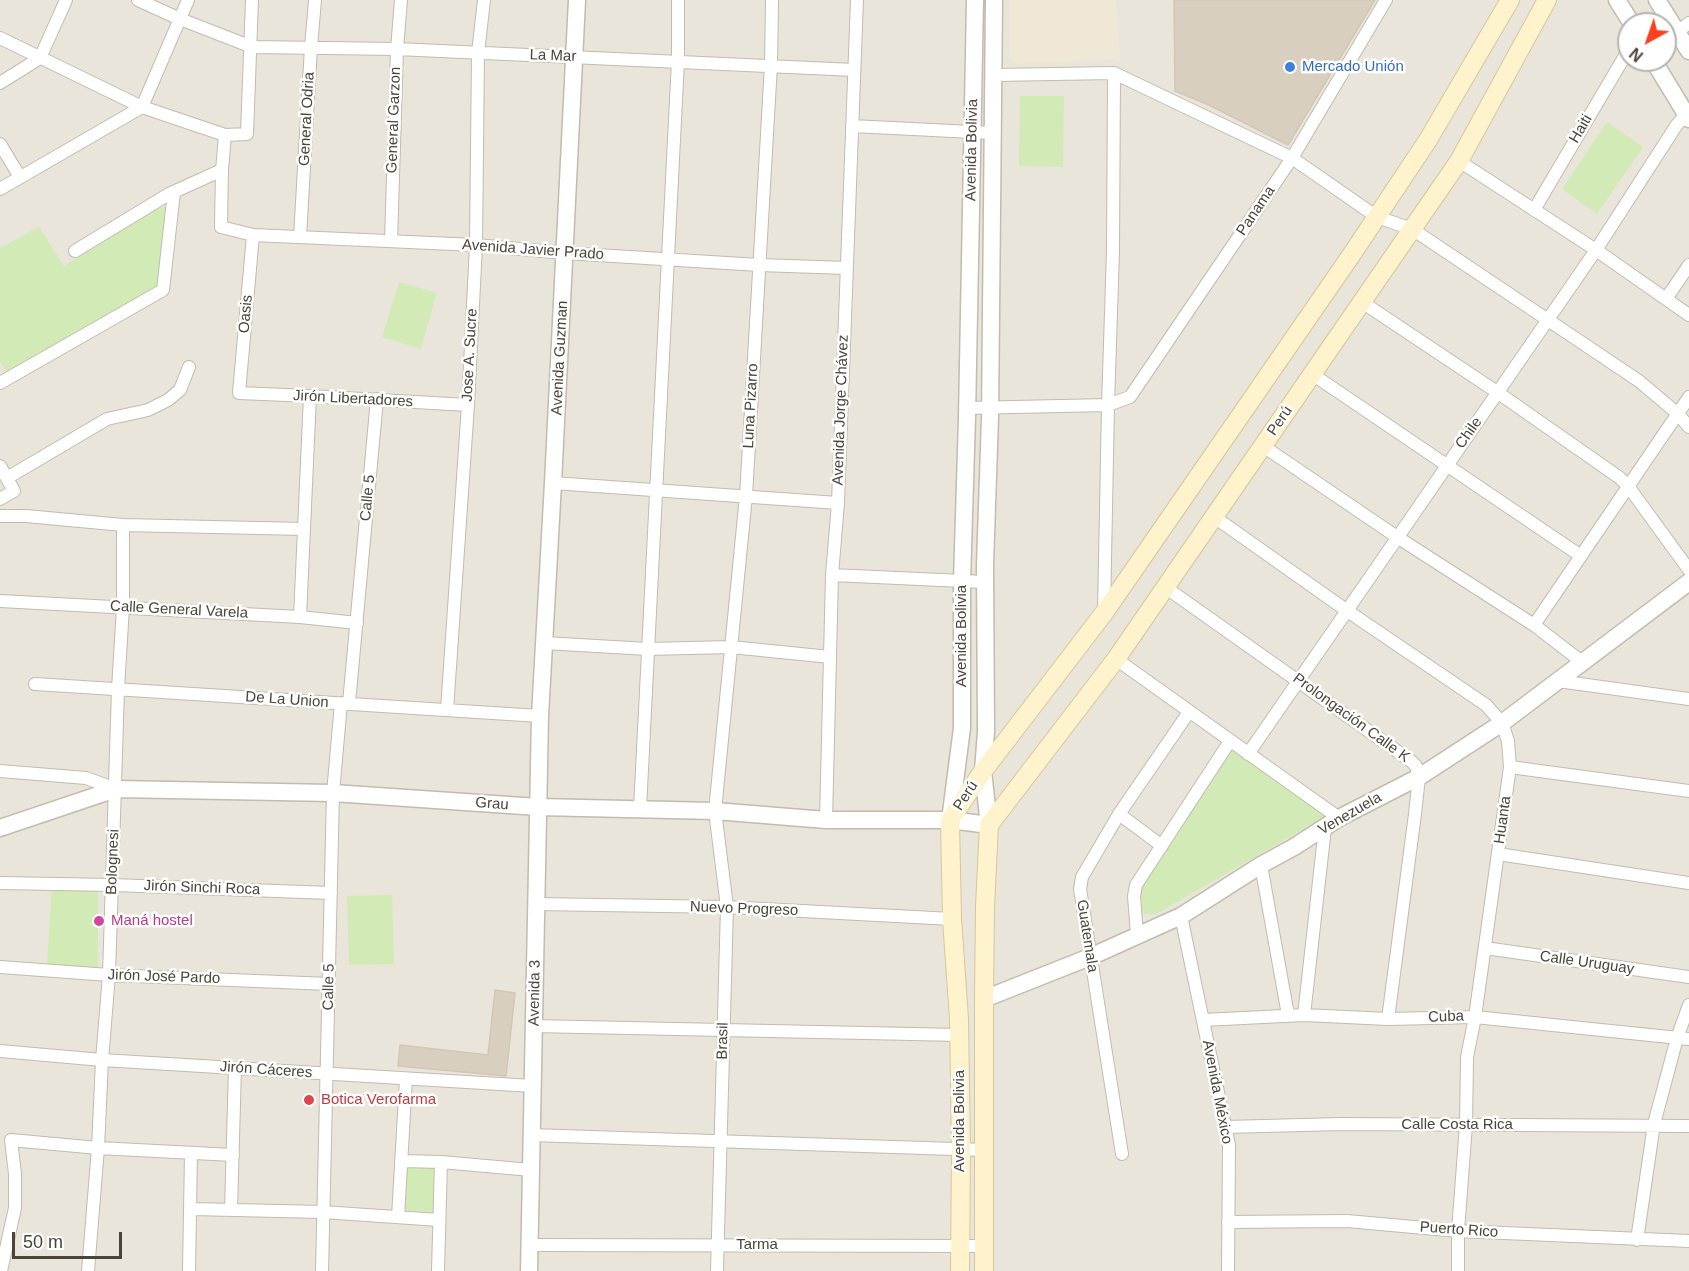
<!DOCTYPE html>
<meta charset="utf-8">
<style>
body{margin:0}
#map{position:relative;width:1689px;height:1271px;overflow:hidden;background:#f6f3ec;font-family:Helvetica,sans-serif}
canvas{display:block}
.north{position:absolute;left:1617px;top:12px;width:60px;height:60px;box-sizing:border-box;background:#fff;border:2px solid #b7b4b0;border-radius:50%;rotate:220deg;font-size:16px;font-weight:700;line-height:24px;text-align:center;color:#4b4439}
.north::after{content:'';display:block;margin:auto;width:21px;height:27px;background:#fc3f1d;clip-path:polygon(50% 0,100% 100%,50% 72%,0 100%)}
.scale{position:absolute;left:12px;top:1232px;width:110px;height:27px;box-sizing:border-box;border:3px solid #4b4439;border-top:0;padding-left:8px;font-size:18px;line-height:21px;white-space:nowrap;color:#4b4439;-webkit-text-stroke:4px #fff;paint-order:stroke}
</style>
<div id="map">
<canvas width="1689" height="1271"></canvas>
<div class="north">N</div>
<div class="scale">50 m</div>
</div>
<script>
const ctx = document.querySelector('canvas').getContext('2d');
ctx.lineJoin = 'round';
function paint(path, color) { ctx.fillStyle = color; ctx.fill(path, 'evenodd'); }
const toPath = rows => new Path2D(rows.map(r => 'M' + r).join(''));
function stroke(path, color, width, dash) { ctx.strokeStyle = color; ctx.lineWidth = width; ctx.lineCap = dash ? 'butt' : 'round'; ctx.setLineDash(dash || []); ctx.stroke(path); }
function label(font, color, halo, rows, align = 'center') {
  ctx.font = font + ' Helvetica,sans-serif'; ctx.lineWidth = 5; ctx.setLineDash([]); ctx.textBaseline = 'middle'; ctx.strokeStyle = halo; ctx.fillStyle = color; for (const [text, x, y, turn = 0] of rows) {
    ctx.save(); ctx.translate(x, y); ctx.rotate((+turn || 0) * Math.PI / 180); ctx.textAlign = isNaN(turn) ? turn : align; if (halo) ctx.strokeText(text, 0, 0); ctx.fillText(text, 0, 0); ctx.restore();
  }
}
paint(toPath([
 [0,0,1689,0,1689,1271,0,1271],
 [1629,24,1665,24,1665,60,1629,60]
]), '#eae5da');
paint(toPath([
 [1010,0,1116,0,1120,62,1112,59,1016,64,1010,59]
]), '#efe8d6');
paint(toPath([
 [1020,96,1064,96,1063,167,1019,166],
 [1607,122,1643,147,1597,214,1562,189],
 [165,207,159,285,157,287,7,373,0,362,0,248,39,227,64,266,155,209],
 [399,282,437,293,421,349,382,337],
 [1234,750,1324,811,1324,817,1158,913,1150,915,1144,914,1141,909,1139,883,1227,754],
 [52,887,98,891,98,968,47,964],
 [392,895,394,964,349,965,347,896],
 [405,1163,435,1164,433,1212,403,1210]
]), '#d2eab5');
const building = toPath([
 [1174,0,1375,0,1288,145,1209,105,1175,91,1174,0],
 [495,990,515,993,506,1076,398,1066,400,1045,488,1055,495,990]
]);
paint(building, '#d8cfc1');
stroke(building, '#d3c7b4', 1.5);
const minor = toPath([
 [138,0,180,19,252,47,397,49,854,70],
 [1665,36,1677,32,1689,23],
 [0,38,142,107,225,135,247,134,252,0],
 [994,75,1114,73,1292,158,1377,217,1412,229,1548,320,1639,381,1678,414,1689,427],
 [0,83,40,58,66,0],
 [852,126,993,133],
 [225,135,222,170,221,227,253,235,476,245,565,253,759,265,847,268],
 [0,144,20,177],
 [1459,161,1596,250,1689,315],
 [0,189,142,107,188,0],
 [1534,210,1629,49],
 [253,235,239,393,310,396,468,405],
 [300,237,311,47,315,0],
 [391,241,397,49,401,0],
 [75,251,169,194,222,170],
 [1666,299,1689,265],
 [1362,302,1497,392,1620,478,1628,486,1689,570],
 [1312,374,1581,556],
 [0,383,163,290,174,192],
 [967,408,1108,405,1130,397,1292,158,1386,0],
 [1263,446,1397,537,1534,625,1582,662],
 [0,466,14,491,0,499],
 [7,478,107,419,148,410,168,400,180,390,189,367],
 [553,483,838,503],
 [0,516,26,516,123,525,304,529],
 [1213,516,1346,610,1486,705,1502,723,1508,741,1510,767,1475,1017,1467,1057,1466,1125,1458,1231,1458,1271],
 [832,575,985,582],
 [1165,587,1411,761,1416,766,1419,777,1415,814,1388,1019],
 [0,601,300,617,357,623],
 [1104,612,1108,405,1113,251,1114,73],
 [300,617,310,396],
 [1534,625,1689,397],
 [544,643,648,649,731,647,830,657],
 [1116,659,1339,818],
 [1558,681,1689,699],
 [35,684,540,716],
 [349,703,377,399],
 [447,710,468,405,476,245,478,53,484,0],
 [1248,754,1596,250,1676,126,1689,110],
 [1510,767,1689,791],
 [0,771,86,778,116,789],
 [640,809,678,61,678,0],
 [1119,814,1162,846],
 [826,820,832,575,838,503,857,0],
 [1498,854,1689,883],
 [1261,865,1288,1015],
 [0,883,113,885,331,893],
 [536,904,727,907,952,919],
 [1181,916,1229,1145,1228,1271],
 [1137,935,1134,896,1136,885,1230,741],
 [1485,948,1689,977],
 [0,967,109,975,329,984],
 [1304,1015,1325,828],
 [1203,1020,1304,1015,1388,1019,1475,1017,1689,1039],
 [534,1026,959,1035],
 [0,1051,102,1060,533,1086],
 [1225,1127,1341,1124,1689,1126],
 [532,1135,984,1150],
 [1122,1154,1080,889,1082,877,1119,814,1189,712],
 [402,1161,441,1162,531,1170],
 [191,1209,323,1212,439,1220],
 [231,1210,235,1068],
 [398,1217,406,1079],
 [1228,1222,1347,1221,1458,1231,1689,1241],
 [1637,1240,1654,1124,1677,1038,1689,1005],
 [529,1245,984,1246],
 [1,1271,15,1208,15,1174,11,1140,98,1148,233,1155],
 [88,1271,98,1148,102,1060,109,975,118,689,123,607,123,525],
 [189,1271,191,1153],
 [322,1271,333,793,341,703],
 [438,1271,441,1162],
 [717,1271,727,907,715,811,746,496,771,65,772,0]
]);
const tertiary = toPath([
 [1617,0,1632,24],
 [1657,0,1689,51],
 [1653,60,1689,119],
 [950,820,962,728,962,581,967,417,975,0],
 [0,828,116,789,333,793,538,807,715,811,826,820,950,820,989,825,983,771,986,731,985,565,990,417,994,0],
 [984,999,1090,957,1181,916,1261,865,1294,847,1339,818,1419,777,1502,723,1689,582],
 [529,1271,540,716,553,483,577,0]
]);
const secondary = toPath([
 [960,1271,961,1150,959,1019,952,919,950,820,983,771,1104,613,1352,254,1428,140,1510,0],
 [984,1271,984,999,985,907,989,825,1116,659,1459,161,1547,0]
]);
stroke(minor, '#c2bbae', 14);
stroke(tertiary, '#c2bbae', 19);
stroke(secondary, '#d6c79b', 20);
stroke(minor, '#fff', 12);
stroke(tertiary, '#fff', 16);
stroke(secondary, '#fff3cd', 18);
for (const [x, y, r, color] of [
 [1290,67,6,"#3f7fe0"],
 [99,921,6,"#d1479c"],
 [309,1100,6,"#e0444e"]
]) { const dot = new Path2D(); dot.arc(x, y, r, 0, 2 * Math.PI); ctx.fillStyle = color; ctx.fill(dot); stroke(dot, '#fff', 2); }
label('15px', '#4b4439', '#fff', [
 ["La Mar",553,56,2],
 ["General Odria",307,119,-87],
 ["General Garzon",394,120,-88],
 ["Haiti",1581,129,-60],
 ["Avenida Bolivia",972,150,-89],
 ["Panama",1256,211,-56],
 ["Avenida Javier Prado",533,250,4],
 ["Oasis",246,314,-85],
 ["Jose A. Sucre",470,355,-87],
 ["Avenida Guzman",560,358,-87],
 ["Jirón Libertadores",353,399,3],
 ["Luna Pizarro",751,406,-87],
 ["Avenida Jorge Chávez",841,410,-88],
 ["Perú",1280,421,-56],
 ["Chile",1469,433,-55],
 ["Calle 5",368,498,-85],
 ["Calle General Varela",179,610,3],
 ["Avenida Bolivia",962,636,-90],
 ["De La Union",287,700,4],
 ["Prolongación Calle K",1351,718,36],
 ["Perú",966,796,-57],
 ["Grau",492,804,4],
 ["Venezuela",1350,814,-30],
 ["Huanta",1503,820,-82],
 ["Bolognesi",113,862,-88],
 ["Jirón Sinchi Roca",202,888,2],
 ["Nuevo Progreso",744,909,2],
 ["Guatemala",1087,936,81],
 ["Calle Uruguay",1587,963,8],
 ["Jirón José Pardo",164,977,2],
 ["Calle 5",329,987,-89],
 ["Avenida 3",535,993,-89],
 ["Cuba",1446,1017,-2],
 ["Brasil",723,1041,-89],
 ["Jirón Cáceres",266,1070,4],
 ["Avenida México",1217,1092,79],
 ["Avenida Bolivia",960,1121,-90],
 ["Calle Costa Rica",1457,1125],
 ["Puerto Rico",1459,1230,4],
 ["Tarma",757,1245]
]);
label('15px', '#366cbe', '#fff', [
 ["Mercado Unión",1302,67]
], 'left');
label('15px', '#b23c85', '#fff', [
 ["Maná hostel",111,921]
], 'left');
label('15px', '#be3a42', '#fff', [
 ["Botica Verofarma",321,1100]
], 'left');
</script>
